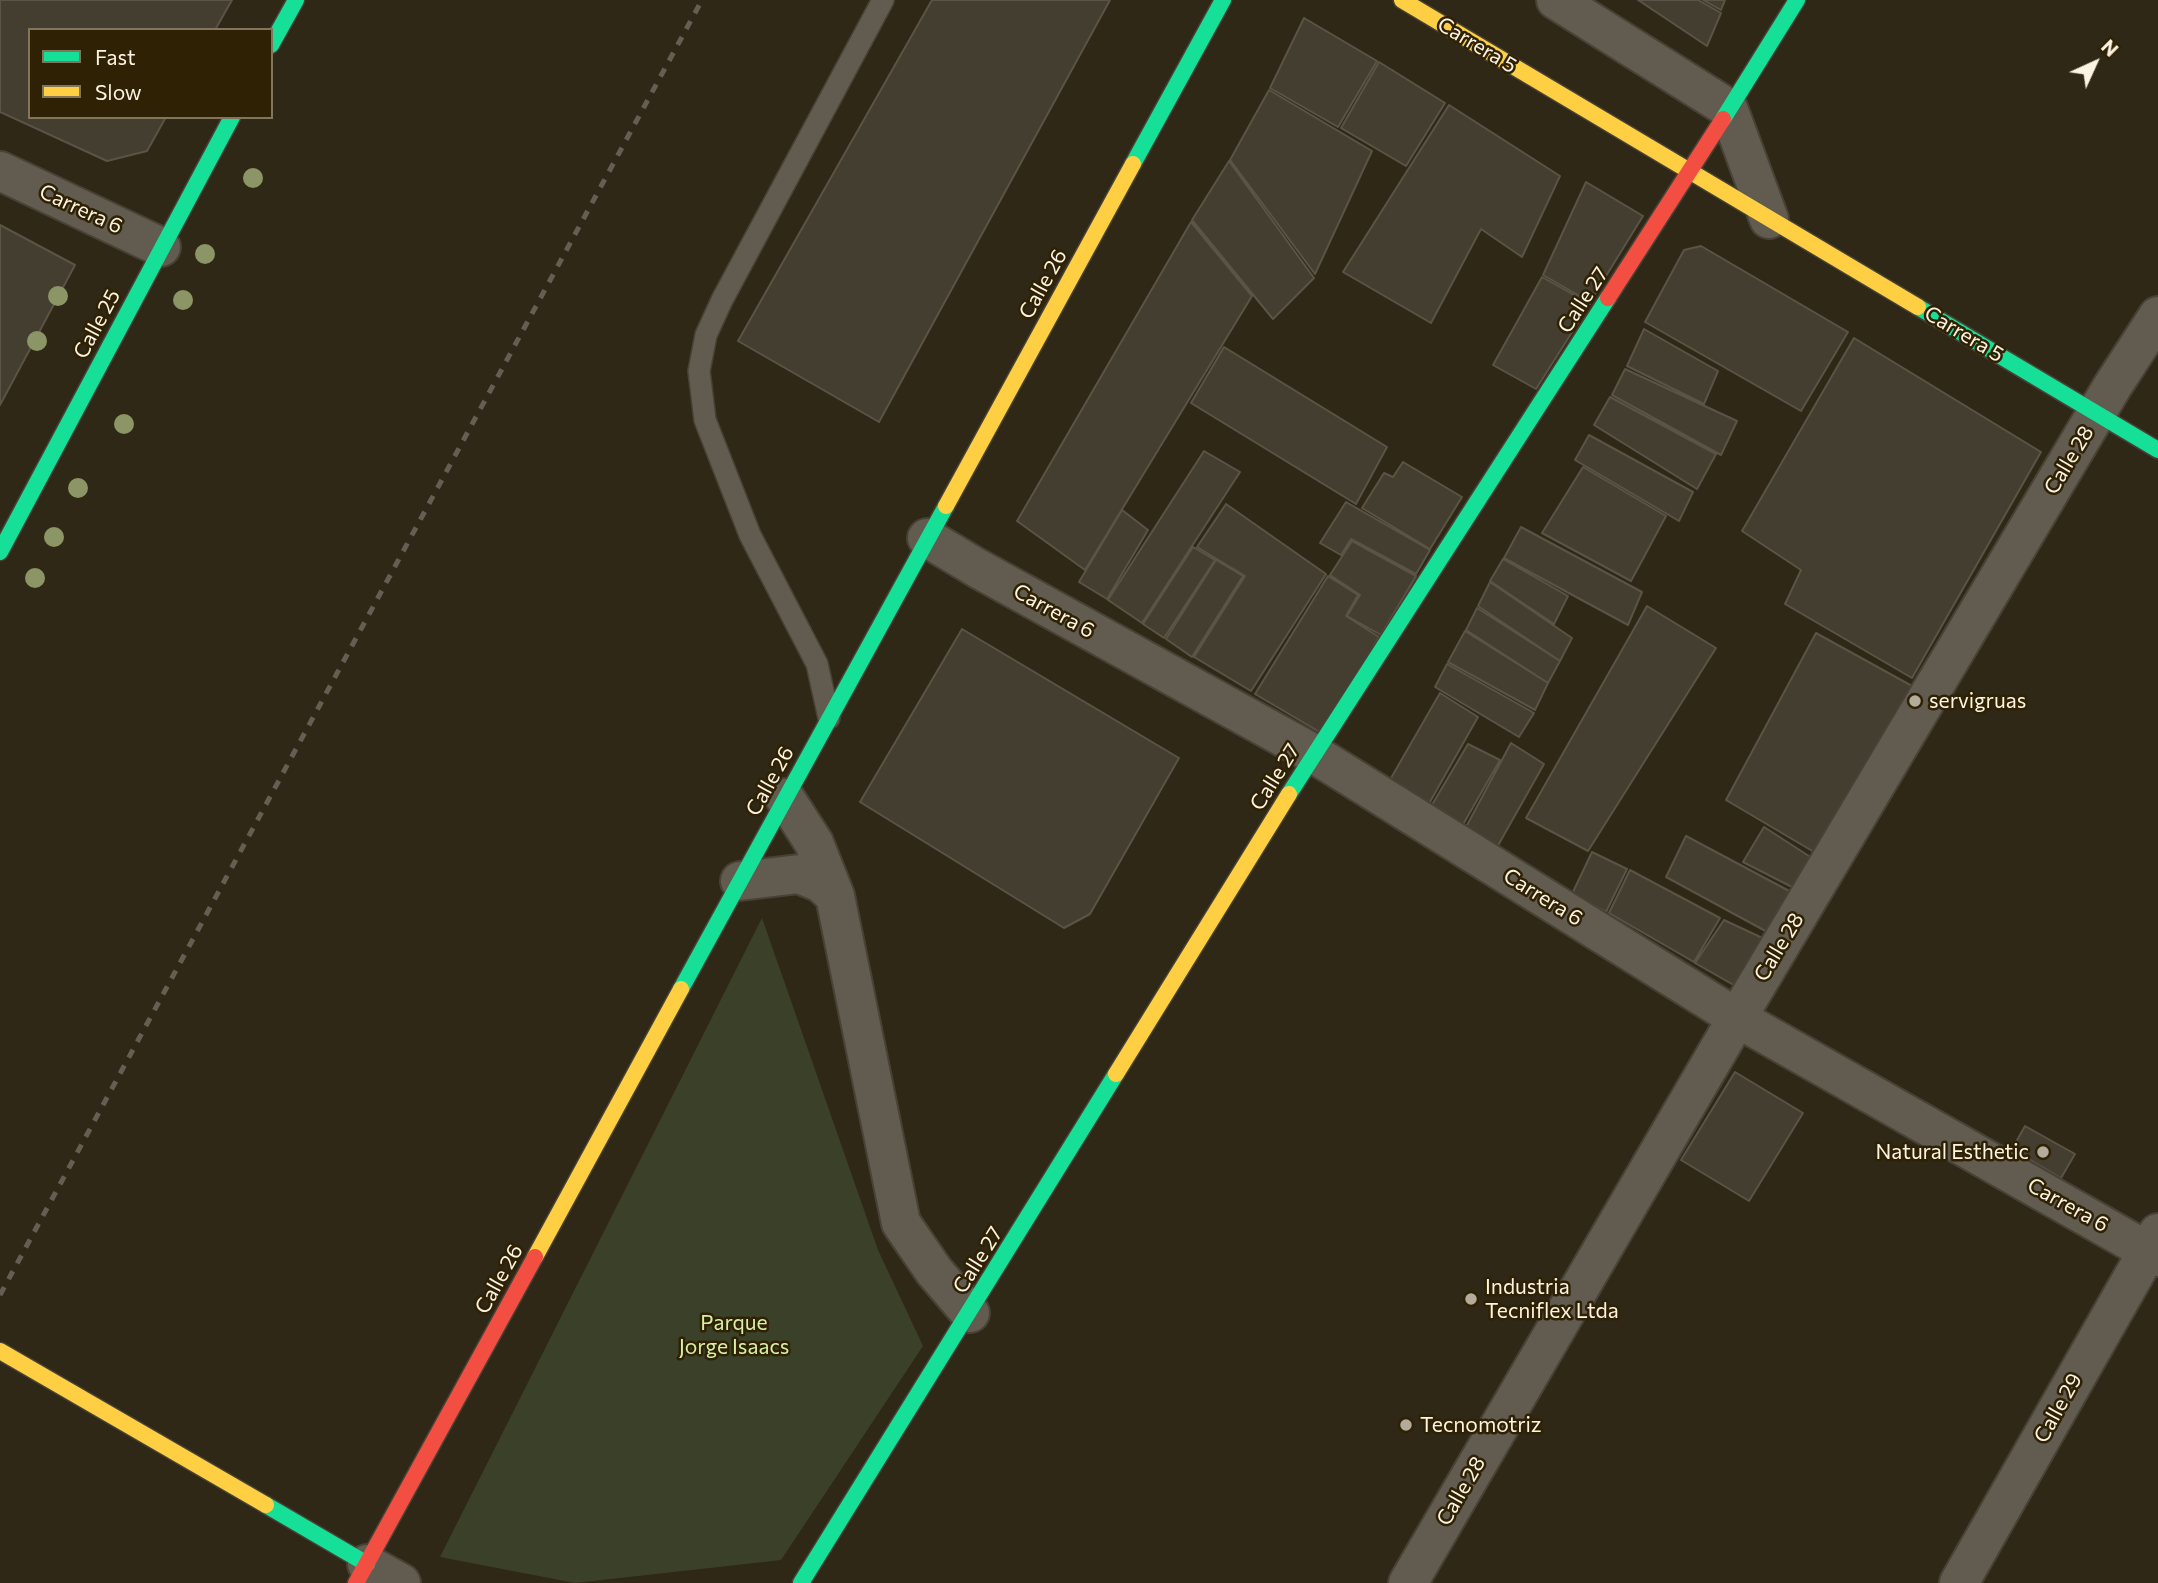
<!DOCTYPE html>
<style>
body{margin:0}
#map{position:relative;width:2158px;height:1583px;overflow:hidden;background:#2f2817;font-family:Commissioner,sans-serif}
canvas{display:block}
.legend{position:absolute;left:28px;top:28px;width:245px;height:91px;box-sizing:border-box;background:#2f2103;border:2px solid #81755c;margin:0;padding:9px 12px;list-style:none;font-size:21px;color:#fcf3e2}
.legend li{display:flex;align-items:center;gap:14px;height:35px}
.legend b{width:35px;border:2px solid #81755c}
.north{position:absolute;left:2060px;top:28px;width:70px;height:70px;-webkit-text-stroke:5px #2f2103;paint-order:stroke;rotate:45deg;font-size:19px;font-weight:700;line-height:28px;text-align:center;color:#fcf3e2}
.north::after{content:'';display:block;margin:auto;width:24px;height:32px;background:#fcf3e2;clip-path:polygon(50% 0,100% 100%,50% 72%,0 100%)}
</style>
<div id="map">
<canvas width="2158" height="1583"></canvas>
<ul class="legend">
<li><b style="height:9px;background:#16e098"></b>Fast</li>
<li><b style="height:9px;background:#ffcf43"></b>Slow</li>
</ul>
<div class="north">N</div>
</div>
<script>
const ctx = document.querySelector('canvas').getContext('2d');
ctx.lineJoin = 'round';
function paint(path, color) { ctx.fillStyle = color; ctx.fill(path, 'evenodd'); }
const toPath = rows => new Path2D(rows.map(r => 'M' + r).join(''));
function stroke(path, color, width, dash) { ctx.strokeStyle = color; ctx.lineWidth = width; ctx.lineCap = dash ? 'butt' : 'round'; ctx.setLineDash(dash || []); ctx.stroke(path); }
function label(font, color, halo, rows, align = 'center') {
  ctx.font = font + ' Commissioner,sans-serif'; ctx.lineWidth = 5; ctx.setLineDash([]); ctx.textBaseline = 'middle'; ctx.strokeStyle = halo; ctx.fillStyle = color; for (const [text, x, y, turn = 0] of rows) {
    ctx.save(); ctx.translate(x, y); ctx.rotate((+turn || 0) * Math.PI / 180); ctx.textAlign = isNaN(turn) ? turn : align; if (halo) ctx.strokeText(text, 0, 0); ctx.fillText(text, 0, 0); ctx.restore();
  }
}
paint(toPath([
 [762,918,878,1250,923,1346,781,1560,575,1583,440,1557]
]), '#3b4129');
const building = toPath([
 [0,0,232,0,215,30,30,30,30,117,166,117,147,151,107,161,0,112,0,0],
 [932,0,1110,0,879,422,738,341,932,0],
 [1638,0,1698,0,1721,13,1707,46,1638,0],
 [1703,0,1725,0,1721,10,1703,0],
 [1304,18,1377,61,1338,127,1270,88,1304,18],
 [1379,62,1445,103,1406,166,1341,128,1379,62],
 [1269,90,1372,151,1315,274,1230,160,1269,90],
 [1449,105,1560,176,1522,257,1481,229,1431,323,1343,272,1449,105],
 [1229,161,1314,278,1273,319,1192,220,1229,161],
 [1586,182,1643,216,1590,302,1543,275,1586,182],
 [1191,222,1252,296,1085,570,1017,521,1191,222],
 [0,225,75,265,0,405,0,225],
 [1701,246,1848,332,1801,411,1645,322,1684,250,1701,246],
 [1542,277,1590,304,1536,389,1493,365,1542,277],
 [1644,329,1718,371,1704,404,1627,366,1644,329],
 [1854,338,2041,452,1912,678,1785,604,1801,570,1742,531,1854,338],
 [1224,347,1387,447,1356,504,1191,403,1224,347],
 [1625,369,1737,421,1721,455,1612,395,1625,369],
 [1610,397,1716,454,1697,489,1594,425,1610,397],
 [1589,435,1693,492,1679,521,1575,460,1589,435],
 [1204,451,1240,472,1142,623,1108,600,1204,451],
 [1403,462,1462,497,1430,549,1362,508,1384,473,1393,477,1403,462],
 [1583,467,1666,516,1631,581,1542,533,1583,467],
 [1346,502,1430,550,1416,574,1351,539,1341,555,1320,543,1346,502],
 [1226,504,1326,574,1251,691,1194,657,1245,576,1197,547,1226,504],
 [1122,510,1148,530,1107,599,1079,582,1122,510],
 [1521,527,1642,592,1628,625,1504,558,1521,527],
 [1352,541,1416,576,1381,635,1347,616,1360,595,1330,575,1352,541],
 [1193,547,1215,560,1164,638,1143,624,1193,547],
 [1503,559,1568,596,1554,624,1490,581,1503,559],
 [1216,560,1243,576,1192,657,1166,639,1216,560],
 [1328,576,1358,595,1346,616,1379,637,1323,734,1255,694,1328,576],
 [1490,582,1572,638,1560,661,1478,606,1490,582],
 [1647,606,1716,648,1588,851,1526,818,1647,606],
 [1477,608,1560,661,1548,683,1466,630,1477,608],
 [962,629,1179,758,1090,914,1064,928,860,802,962,629],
 [1465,631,1548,683,1535,710,1448,662,1465,631],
 [1816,633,1912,686,1814,852,1726,800,1816,633],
 [1447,664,1534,713,1519,737,1435,687,1447,664],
 [1440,693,1478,717,1427,807,1395,789,1391,778,1440,693],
 [1511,743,1544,764,1496,849,1465,829,1511,743],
 [1468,744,1500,760,1461,828,1429,810,1468,744],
 [1764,827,1812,858,1796,889,1743,862,1764,827],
 [1686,836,1793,893,1771,934,1666,877,1686,836],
 [1592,852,1627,869,1606,912,1572,894,1592,852],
 [1630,870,1720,918,1694,962,1609,913,1630,870],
 [1724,920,1771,942,1746,992,1695,963,1724,920],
 [1735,1072,1803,1113,1749,1201,1681,1160,1735,1072],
 [2025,1126,2075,1154,2061,1178,2012,1149,2025,1126]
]);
paint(building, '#443e30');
stroke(building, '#5a5346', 2);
const lane = toPath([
 [829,718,817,664,750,535,705,420,699,371,706,335,722,300,883,0]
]);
const street = toPath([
 [1556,0,1728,108,1769,219],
 [0,171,161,247],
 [927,538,977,568,1314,754,1737,1018,2158,1257],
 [785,798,814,843,835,896,901,1223,934,1271,970,1313],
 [740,881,799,874,821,883,835,896],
 [367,1564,401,1583],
 [1408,1583,1737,1018,2112,387,2158,316],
 [1959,1583,2158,1233]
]);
const fast = toPath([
 [271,45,296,0],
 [1723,119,1797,0],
 [1133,164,1223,0],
 [1918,307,2158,450],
 [0,552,232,117],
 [1289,794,1608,298],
 [681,989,946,506],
 [266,1505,367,1564],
 [801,1583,1116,1074]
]);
const slow = toPath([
 [1402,0,1918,307],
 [946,506,1133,164],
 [1116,1074,1289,794],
 [535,1257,681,989],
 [0,1351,266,1505]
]);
const jam = toPath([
 [1608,298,1723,119],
 [356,1583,535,1257]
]);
stroke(lane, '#484236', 24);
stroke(street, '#484236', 42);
stroke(fast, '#484236', 19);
stroke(slow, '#484236', 19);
stroke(jam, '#484236', 19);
stroke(lane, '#625c50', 21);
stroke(street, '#625c50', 38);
stroke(fast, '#16e098', 16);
stroke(slow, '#ffcf43', 16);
stroke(jam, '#f24e42', 16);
stroke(toPath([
 [0,1295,702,0]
]), '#655f53', 5, [9, 9]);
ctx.fillStyle = '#8b9566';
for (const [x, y] of [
 [253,178],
 [205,254],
 [58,296],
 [183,300],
 [37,341],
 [124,424],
 [78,488],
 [54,537],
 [35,578]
]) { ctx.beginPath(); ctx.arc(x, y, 10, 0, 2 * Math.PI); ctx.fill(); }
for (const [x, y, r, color] of [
 [1915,701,7,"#b4ac9b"],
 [2043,1152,7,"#b4ac9b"],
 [1471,1299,7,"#b4ac9b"],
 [1406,1425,7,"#b4ac9b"]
]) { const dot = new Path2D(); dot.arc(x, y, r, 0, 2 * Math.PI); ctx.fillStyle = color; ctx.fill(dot); stroke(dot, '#2f2103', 2.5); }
label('21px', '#fcf3e2', '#2f2103', [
 ["Carrera 5",1477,45,31],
 ["Carrera 6",81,209,25],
 ["Calle 26",1043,284,-61],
 ["Calle 27",1583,300,-57],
 ["Calle 25",97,324,-62],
 ["Carrera 5",1964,334,31],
 ["Calle 28",2069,460,-59],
 ["Carrera 6",1054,611,29],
 ["Calle 27",1275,777,-58],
 ["Calle 26",770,781,-61],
 ["Carrera 6",1543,897,32],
 ["Calle 28",1779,947,-59],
 ["Carrera 6",2068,1205,29],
 ["Calle 27",978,1260,-58],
 ["Calle 26",499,1279,-61],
 ["Calle 29",2058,1408,-61],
 ["Calle 28",1461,1491,-60]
]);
label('21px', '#fcf3e2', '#2f2103', [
 ["servigruas",1929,701],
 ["Natural Esthetic",2029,1152,"right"],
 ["Industria",1485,1287],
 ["Tecniflex Ltda",1485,1311],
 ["Tecnomotriz",1420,1425]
], 'left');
label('21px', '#d7efa6', '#2f2103', [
 ["Parque",734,1323],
 ["Jorge Isaacs",734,1347]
]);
</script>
